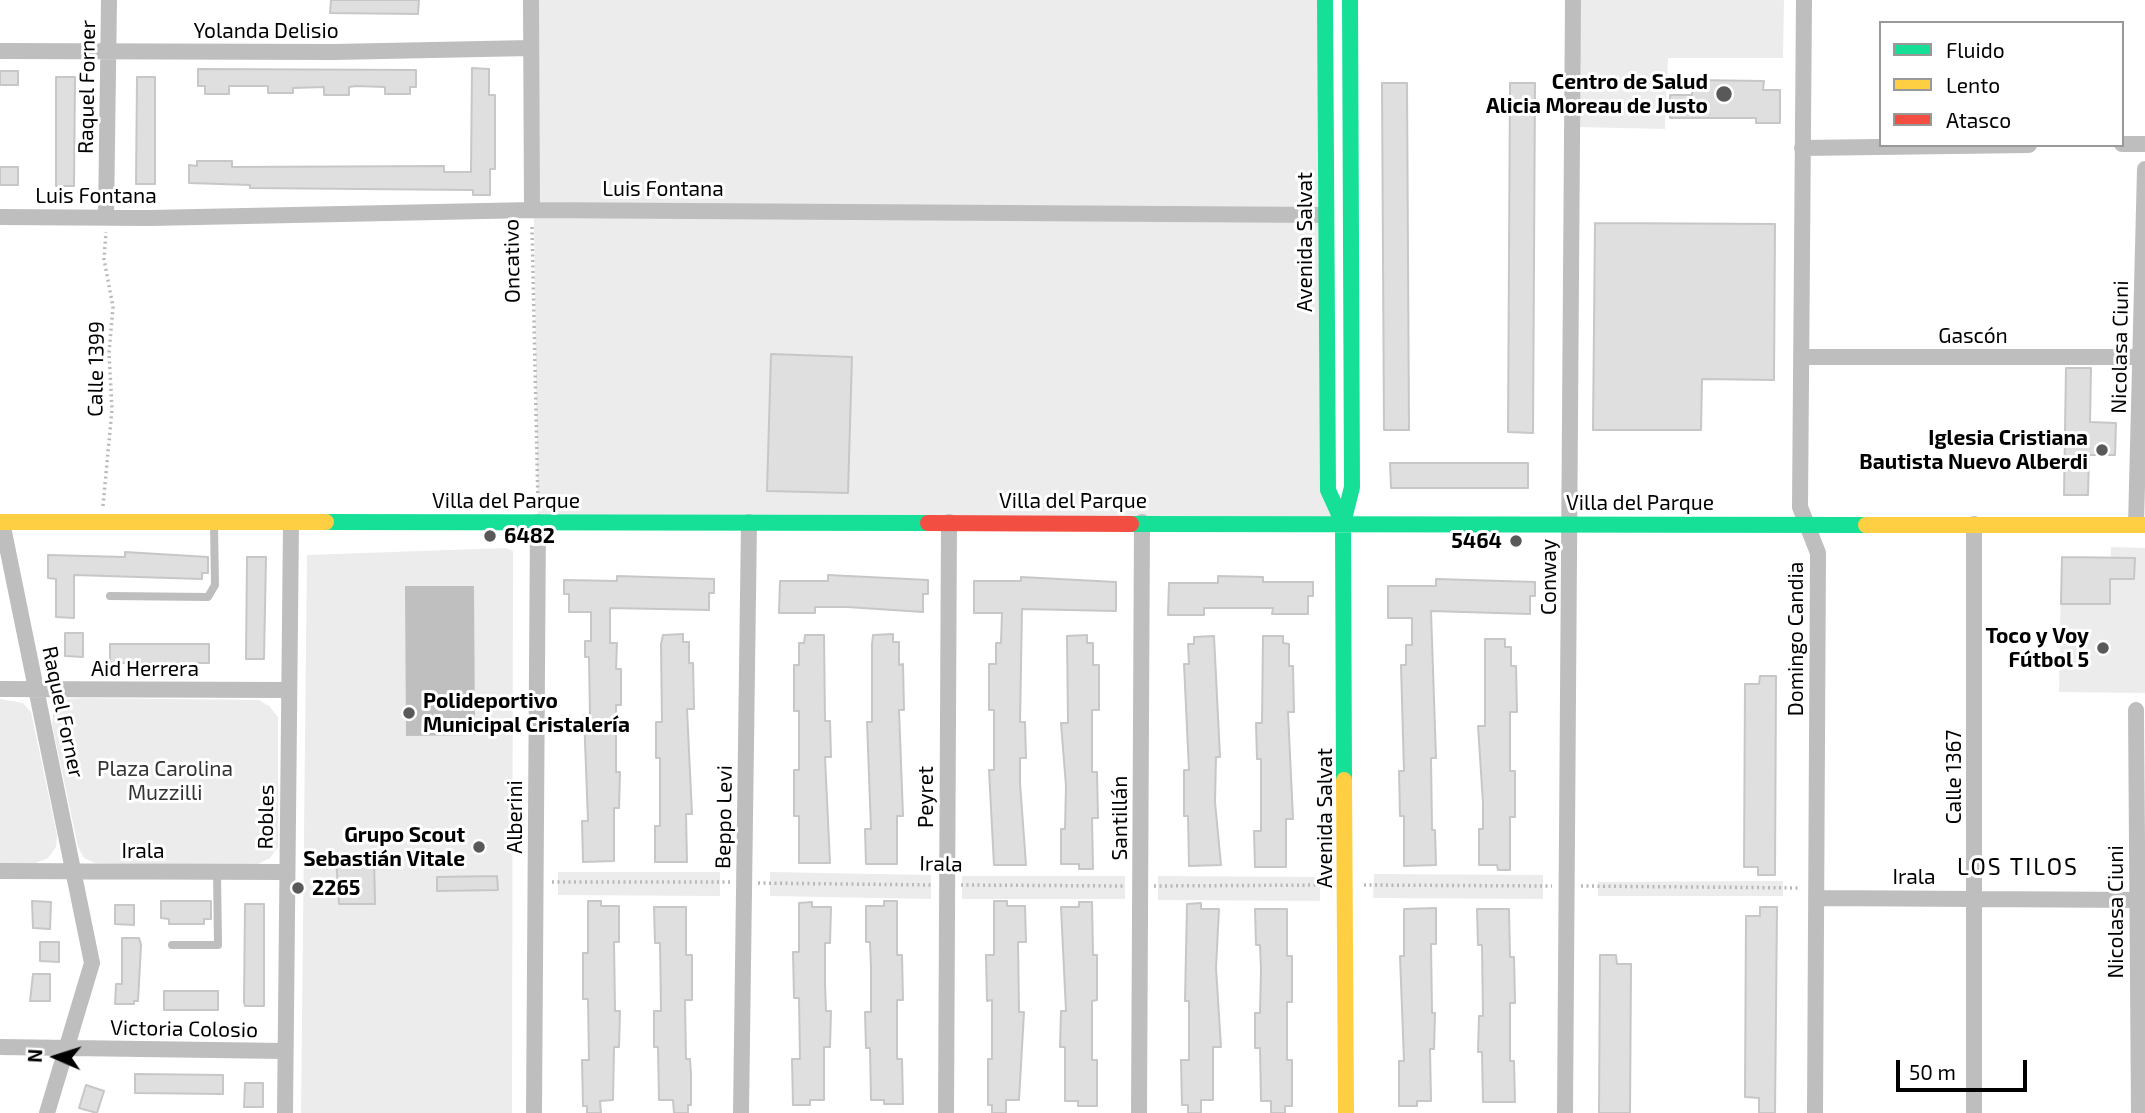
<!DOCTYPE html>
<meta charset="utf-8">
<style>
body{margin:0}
#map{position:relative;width:2145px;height:1113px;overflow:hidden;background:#fff;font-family:"Exo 2",sans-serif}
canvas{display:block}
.legend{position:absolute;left:1879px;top:21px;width:245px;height:126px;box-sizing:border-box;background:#fff;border:2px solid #999;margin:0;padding:9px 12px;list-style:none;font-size:21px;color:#000}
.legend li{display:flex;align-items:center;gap:14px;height:35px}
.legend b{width:35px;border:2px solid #999}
.north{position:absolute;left:21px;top:1022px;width:70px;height:70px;-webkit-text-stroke:5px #fff;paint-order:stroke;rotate:273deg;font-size:19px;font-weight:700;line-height:28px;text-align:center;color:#000}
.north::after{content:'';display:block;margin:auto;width:24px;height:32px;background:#000;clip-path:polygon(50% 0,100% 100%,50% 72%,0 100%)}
.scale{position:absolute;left:1896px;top:1060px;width:131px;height:32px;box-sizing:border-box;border:4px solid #000;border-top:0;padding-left:9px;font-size:21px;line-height:24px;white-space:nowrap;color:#000;-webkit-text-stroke:5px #fff;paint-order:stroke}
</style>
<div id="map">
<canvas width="2145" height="1113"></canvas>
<ul class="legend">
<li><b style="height:9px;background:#16e098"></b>Fluido</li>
<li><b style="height:9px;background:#ffcf43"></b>Lento</li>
<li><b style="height:9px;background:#f24e42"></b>Atasco</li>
</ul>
<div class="north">N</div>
<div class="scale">50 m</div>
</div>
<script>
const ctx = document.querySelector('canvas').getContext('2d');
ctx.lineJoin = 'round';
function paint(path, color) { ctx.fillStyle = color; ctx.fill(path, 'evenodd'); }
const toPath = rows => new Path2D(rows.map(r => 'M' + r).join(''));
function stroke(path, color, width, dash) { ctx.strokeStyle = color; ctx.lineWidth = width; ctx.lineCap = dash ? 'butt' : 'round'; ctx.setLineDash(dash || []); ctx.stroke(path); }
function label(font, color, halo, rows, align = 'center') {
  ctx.font = font + ' "Exo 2",sans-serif'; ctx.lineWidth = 6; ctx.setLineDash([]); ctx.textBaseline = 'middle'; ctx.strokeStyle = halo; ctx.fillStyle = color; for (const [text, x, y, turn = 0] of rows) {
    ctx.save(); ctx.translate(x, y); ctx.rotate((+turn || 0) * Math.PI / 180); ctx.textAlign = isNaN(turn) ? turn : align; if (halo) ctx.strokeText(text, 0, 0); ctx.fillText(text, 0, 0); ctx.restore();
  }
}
paint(toPath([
 [531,0,1325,0,1328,490,1343,523,538,522],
 [1579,0,1784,0,1783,58,1668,58,1665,129,1578,127],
 [2111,547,2145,548,2145,693,2059,692,2061,578,2110,579],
 [506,548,513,551,512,1113,301,1113,307,555],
 [84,698,259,700,269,706,278,717,278,847,270,858,256,865,95,863,84,858,78,847,52,724,54,707,66,699],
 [0,699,23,703,31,712,57,835,56,847,48,858,36,863,0,863],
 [558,872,720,872,720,896,558,895],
 [770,872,931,875,931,899,770,896],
 [1374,874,1543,875,1543,899,1373,898],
 [962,876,1125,876,1125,899,962,899],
 [1158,876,1320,877,1320,901,1158,900],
 [1783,881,1783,896,1598,896,1598,882]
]), '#ececec');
paint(toPath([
 [405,586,474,586,475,735,406,736]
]), '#bfbfbf');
const building = toPath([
 [331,0,419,0,418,14,330,13,331,0],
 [472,68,489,69,489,95,495,95,495,169,490,169,490,195,473,195,473,190,250,188,250,185,189,183,189,165,197,166,197,161,232,161,232,167,444,166,444,172,471,172,472,68],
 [198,69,416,70,416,87,410,87,410,94,385,94,385,87,356,86,349,87,349,95,324,95,324,87,293,88,293,93,268,93,268,86,229,86,229,94,205,94,205,86,198,86,198,69],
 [0,71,18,71,18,85,0,85,0,71],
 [56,77,75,77,74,186,56,186,56,77],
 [137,77,155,77,155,184,136,184,137,77],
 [1693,80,1764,81,1763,90,1780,90,1780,123,1756,123,1756,118,1670,118,1670,95,1692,95,1693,80],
 [1382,83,1407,83,1409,430,1384,430,1382,83],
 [1510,83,1535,83,1533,433,1508,432,1510,83],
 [0,167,18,167,18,185,0,185,0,167],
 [1595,223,1775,224,1774,380,1702,379,1701,430,1593,430,1595,223],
 [771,354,852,357,848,493,767,491,771,354],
 [2066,368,2091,368,2090,422,2116,423,2115,455,2089,455,2088,495,2064,495,2066,368],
 [1390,463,1528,463,1528,488,1391,488,1390,463],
 [125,552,208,557,208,573,202,573,202,579,74,575,74,618,56,617,56,579,48,578,48,555,125,557,125,552],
 [247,557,266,557,264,659,246,659,247,557],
 [2062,557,2135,558,2134,579,2110,579,2110,604,2061,604,2062,557],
 [828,575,928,580,928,594,923,594,923,612,847,607,815,607,815,613,779,613,780,581,828,581,828,575],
 [617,576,714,579,714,593,709,593,709,610,610,608,610,643,617,643,616,669,621,669,621,705,616,705,616,772,620,772,619,808,614,808,614,861,583,862,582,821,588,821,584,715,590,715,589,657,585,657,585,641,591,641,591,612,569,612,569,594,564,594,564,580,617,581,617,576],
 [1218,576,1263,577,1263,582,1313,582,1313,596,1308,596,1308,614,1272,614,1273,608,1204,608,1204,615,1168,615,1169,583,1218,583,1218,576],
 [1021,577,1116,582,1116,611,1022,609,1020,722,1025,722,1026,758,1020,758,1020,783,1026,865,994,865,989,770,994,770,994,710,989,710,989,664,996,664,996,643,1001,643,1002,613,974,613,974,581,1021,581,1021,577],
 [1436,579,1535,582,1535,596,1530,596,1530,614,1431,611,1436,758,1431,758,1432,830,1435,830,1436,865,1404,866,1404,816,1400,816,1399,771,1404,771,1401,665,1406,665,1406,645,1412,645,1412,618,1388,618,1388,586,1436,586,1436,579],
 [65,633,83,633,83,657,65,656,65,633],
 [683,634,683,642,689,642,689,663,693,663,694,709,687,709,692,814,686,814,687,862,655,862,655,826,660,826,660,758,656,758,656,722,662,722,661,644,663,635,683,634],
 [893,634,893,642,899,642,899,665,903,664,904,710,899,710,903,816,897,816,897,864,866,864,865,829,871,829,867,722,872,722,872,644,873,635,893,634],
 [805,635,824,635,825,721,830,721,831,757,825,757,830,863,799,863,799,816,794,816,794,770,799,770,799,711,794,711,794,665,799,665,799,643,804,643,805,635],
 [1087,635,1087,643,1093,643,1093,665,1099,665,1099,710,1092,710,1092,772,1097,772,1098,818,1092,818,1093,869,1079,869,1079,864,1061,864,1061,829,1065,829,1066,786,1061,723,1068,723,1067,636,1087,635],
 [1214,636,1220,757,1216,757,1215,802,1221,865,1189,866,1188,816,1184,816,1184,770,1189,770,1184,664,1189,664,1188,644,1194,644,1194,637,1214,636],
 [1263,636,1283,636,1283,643,1289,644,1289,666,1293,666,1294,712,1288,712,1293,819,1286,819,1286,867,1255,867,1254,831,1261,831,1261,759,1257,759,1256,723,1262,723,1263,636],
 [1485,639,1505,639,1505,647,1511,647,1511,666,1516,666,1517,712,1510,712,1510,771,1515,771,1515,817,1510,817,1510,870,1498,870,1497,865,1479,865,1479,829,1483,829,1483,803,1478,726,1485,726,1485,639],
 [110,644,209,644,209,663,110,663,110,644],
 [1760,676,1776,676,1775,875,1758,875,1758,867,1744,867,1745,684,1759,684,1760,676],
 [336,857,374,858,375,904,339,904,336,857],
 [497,876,498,890,437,891,437,877,497,876],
 [32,901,51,902,50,929,33,928,32,901],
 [161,901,211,901,211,919,204,919,204,924,169,924,169,919,161,918,161,901],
 [588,901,601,901,601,906,619,906,619,942,614,942,615,1011,620,1011,619,1047,614,1047,613,1100,600,1101,601,1113,587,1113,587,1106,583,1106,582,1060,589,1060,588,999,583,999,583,953,588,953,588,901],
 [884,901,897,901,897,955,902,955,903,1000,897,1000,897,1059,902,1059,903,1104,884,1104,884,1100,871,1100,870,1048,866,1048,865,1012,871,1012,871,968,870,942,866,942,866,906,884,906,884,901],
 [994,901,1007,901,1007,906,1025,906,1026,942,1018,942,1019,1012,1024,1012,1019,1100,1006,1100,1006,1113,992,1113,992,1105,988,1105,988,1059,992,1059,992,1000,987,1001,986,955,994,955,994,901],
 [812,902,812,907,831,907,830,943,825,943,825,984,826,1011,831,1011,830,1047,824,1047,824,1100,810,1100,810,1105,793,1105,792,1059,800,1059,799,998,794,998,793,952,799,952,799,903,812,902],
 [1079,902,1092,902,1093,955,1097,955,1097,1000,1092,1001,1092,1060,1097,1060,1097,1106,1078,1106,1078,1101,1065,1101,1065,1047,1060,1047,1061,1011,1066,1011,1061,907,1079,907,1079,902],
 [1201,903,1201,909,1219,909,1216,968,1221,1047,1213,1047,1213,1100,1201,1100,1201,1113,1188,1113,1188,1105,1182,1105,1181,1060,1189,1060,1189,1001,1185,1001,1187,904,1201,903],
 [245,904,264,904,264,1006,245,1006,244,1002,245,904],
 [115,905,134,905,134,925,115,924,115,905],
 [654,907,686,907,686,955,692,955,692,1000,685,1000,686,1059,690,1059,691,1074,691,1105,688,1105,688,1113,674,1113,673,1100,659,1100,658,1047,654,1047,654,1011,661,1011,660,943,655,943,654,907],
 [1760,907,1777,907,1775,1113,1759,1113,1759,1098,1745,1097,1746,916,1760,916,1760,907],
 [1436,908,1436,944,1431,944,1432,1013,1435,1013,1434,1049,1430,1049,1431,1101,1417,1101,1417,1106,1399,1106,1399,1061,1404,1061,1400,956,1404,956,1404,909,1436,908],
 [1255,909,1287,909,1287,956,1292,956,1292,1002,1287,1002,1287,1060,1292,1060,1292,1106,1285,1106,1285,1113,1271,1113,1271,1101,1261,1101,1260,1048,1255,1048,1255,1013,1260,1013,1261,969,1260,945,1256,945,1255,909],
 [1477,909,1509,909,1510,957,1514,957,1515,1003,1510,1003,1510,1061,1514,1061,1515,1102,1483,1102,1482,1052,1478,1052,1479,1016,1483,1016,1482,945,1478,945,1477,909],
 [122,938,139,938,141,945,138,1001,134,1001,134,1004,115,1004,116,984,122,984,122,938],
 [40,942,59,942,59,962,40,961,40,942],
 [1600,955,1616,955,1617,964,1631,964,1630,1113,1599,1113,1600,955],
 [33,974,50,974,50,1001,30,1001,33,974],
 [164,991,218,991,218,1010,164,1010,164,991],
 [135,1074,223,1075,223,1094,135,1093,135,1074],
 [245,1083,263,1083,263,1107,244,1107,245,1083],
 [86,1085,104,1091,97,1113,79,1108,86,1085]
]);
paint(building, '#dfdfdf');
stroke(building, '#c7c7c7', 2);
stroke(toPath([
 [532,227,538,506],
 [103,506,112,409,109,353,113,307,104,259,106,232],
 [552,882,730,882],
 [758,883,933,885],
 [961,885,1125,886],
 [1364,885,1552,886],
 [1154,886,1328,885],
 [1581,886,1801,888]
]), '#b9b9b9', 3.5, [2, 3.5]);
stroke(toPath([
 [110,596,208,597,215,585,214,525],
 [172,945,218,945,217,872]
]), '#bebebe', 8);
stroke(toPath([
 [531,0,532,210],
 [1804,0,1800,507,1818,553,1815,1113],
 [0,51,333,52,531,48],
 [2122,144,2145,144],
 [1802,148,2029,145],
 [0,217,150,218,532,210,1326,215],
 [106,217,109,0],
 [1801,357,2145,357],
 [2,522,92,963,47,1113],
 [2136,525,2145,169],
 [0,689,289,690],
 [2136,710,2139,1113],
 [0,871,286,872],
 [1816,898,2137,900],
 [0,1047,284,1051],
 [285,1113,291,522],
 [534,1113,538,522],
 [741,1113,749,522],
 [946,1113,949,522],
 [1139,1113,1142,522],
 [1565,1113,1573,0],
 [1974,1113,1974,524]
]), '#bebebe', 16);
stroke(toPath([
 [1325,0,1328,490,1343,523],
 [326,522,928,523],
 [1131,524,1866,525],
 [1344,780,1343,523,1352,487,1350,0]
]), '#16e098', 16);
stroke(toPath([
 [0,522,326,522],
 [1866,525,2145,525],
 [1344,780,1346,1113]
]), '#ffcf43', 16);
stroke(toPath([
 [928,523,1131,524]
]), '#f24e42', 16);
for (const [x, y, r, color] of [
 [1724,94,9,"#595959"],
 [2102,450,7,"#595959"],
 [490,536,7,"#595959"],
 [1516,541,7,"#595959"],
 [2103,648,7,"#595959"],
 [409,713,7,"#595959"],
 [479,847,7,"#595959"],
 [298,888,7,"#595959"]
]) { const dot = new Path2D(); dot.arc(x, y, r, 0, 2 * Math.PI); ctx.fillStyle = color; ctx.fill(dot); stroke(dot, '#fff', 2.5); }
label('21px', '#000', '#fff', [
 ["Yolanda Delisio",266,31],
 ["Raquel Forner",87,87,-89],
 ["Luis Fontana",663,189],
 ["Luis Fontana",96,196],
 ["Avenida Salvat",1305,242,-90],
 ["Oncativo",512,261,-91],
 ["Gascón",1973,336],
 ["Nicolasa Ciuni",2120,347,-89],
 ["Calle 1399",96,369,-89],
 ["Villa del Parque",506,501],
 ["Villa del Parque",1073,501],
 ["Villa del Parque",1640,503],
 ["Conway",1549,577,-90],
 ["Domingo Candia",1796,639,-90],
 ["Aid Herrera",145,669],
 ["Raquel Forner",63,712,78],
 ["Calle 1367",1954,777,-90],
 ["Peyret",926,797,-90],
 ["Robles",266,817,-89],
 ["Alberini",515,817,-90],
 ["Beppo Levi",724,817,-89],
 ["Santillán",1120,818,-90],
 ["Avenida Salvat",1325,818,-90],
 ["Irala",143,851],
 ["Irala",941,864,1],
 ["Irala",1914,877],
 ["Nicolasa Ciuni",2116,912,-90],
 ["Victoria Colosio",184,1029,1]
]);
label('bold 21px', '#000', '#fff', [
 ["Centro de Salud",1708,82],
 ["Alicia Moreau de Justo",1708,106],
 ["Iglesia Cristiana",2088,438],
 ["Bautista Nuevo Alberdi",2088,462],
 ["6482",504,536,"left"],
 ["5464",1502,541],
 ["Toco y Voy",2089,636],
 ["Fútbol 5",2089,660],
 ["Polideportivo",423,701,"left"],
 ["Municipal Cristalería",423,725,"left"],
 ["Grupo Scout",465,835],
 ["Sebastián Vitale",465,859],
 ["2265",312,888,"left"]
], 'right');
label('21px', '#333', '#fff', [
 ["Plaza Carolina",165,769],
 ["Muzzilli",165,793]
]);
ctx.letterSpacing = '2px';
label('23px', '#000', '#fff', [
 ["LOS TILOS",2018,867]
]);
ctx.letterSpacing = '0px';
</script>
